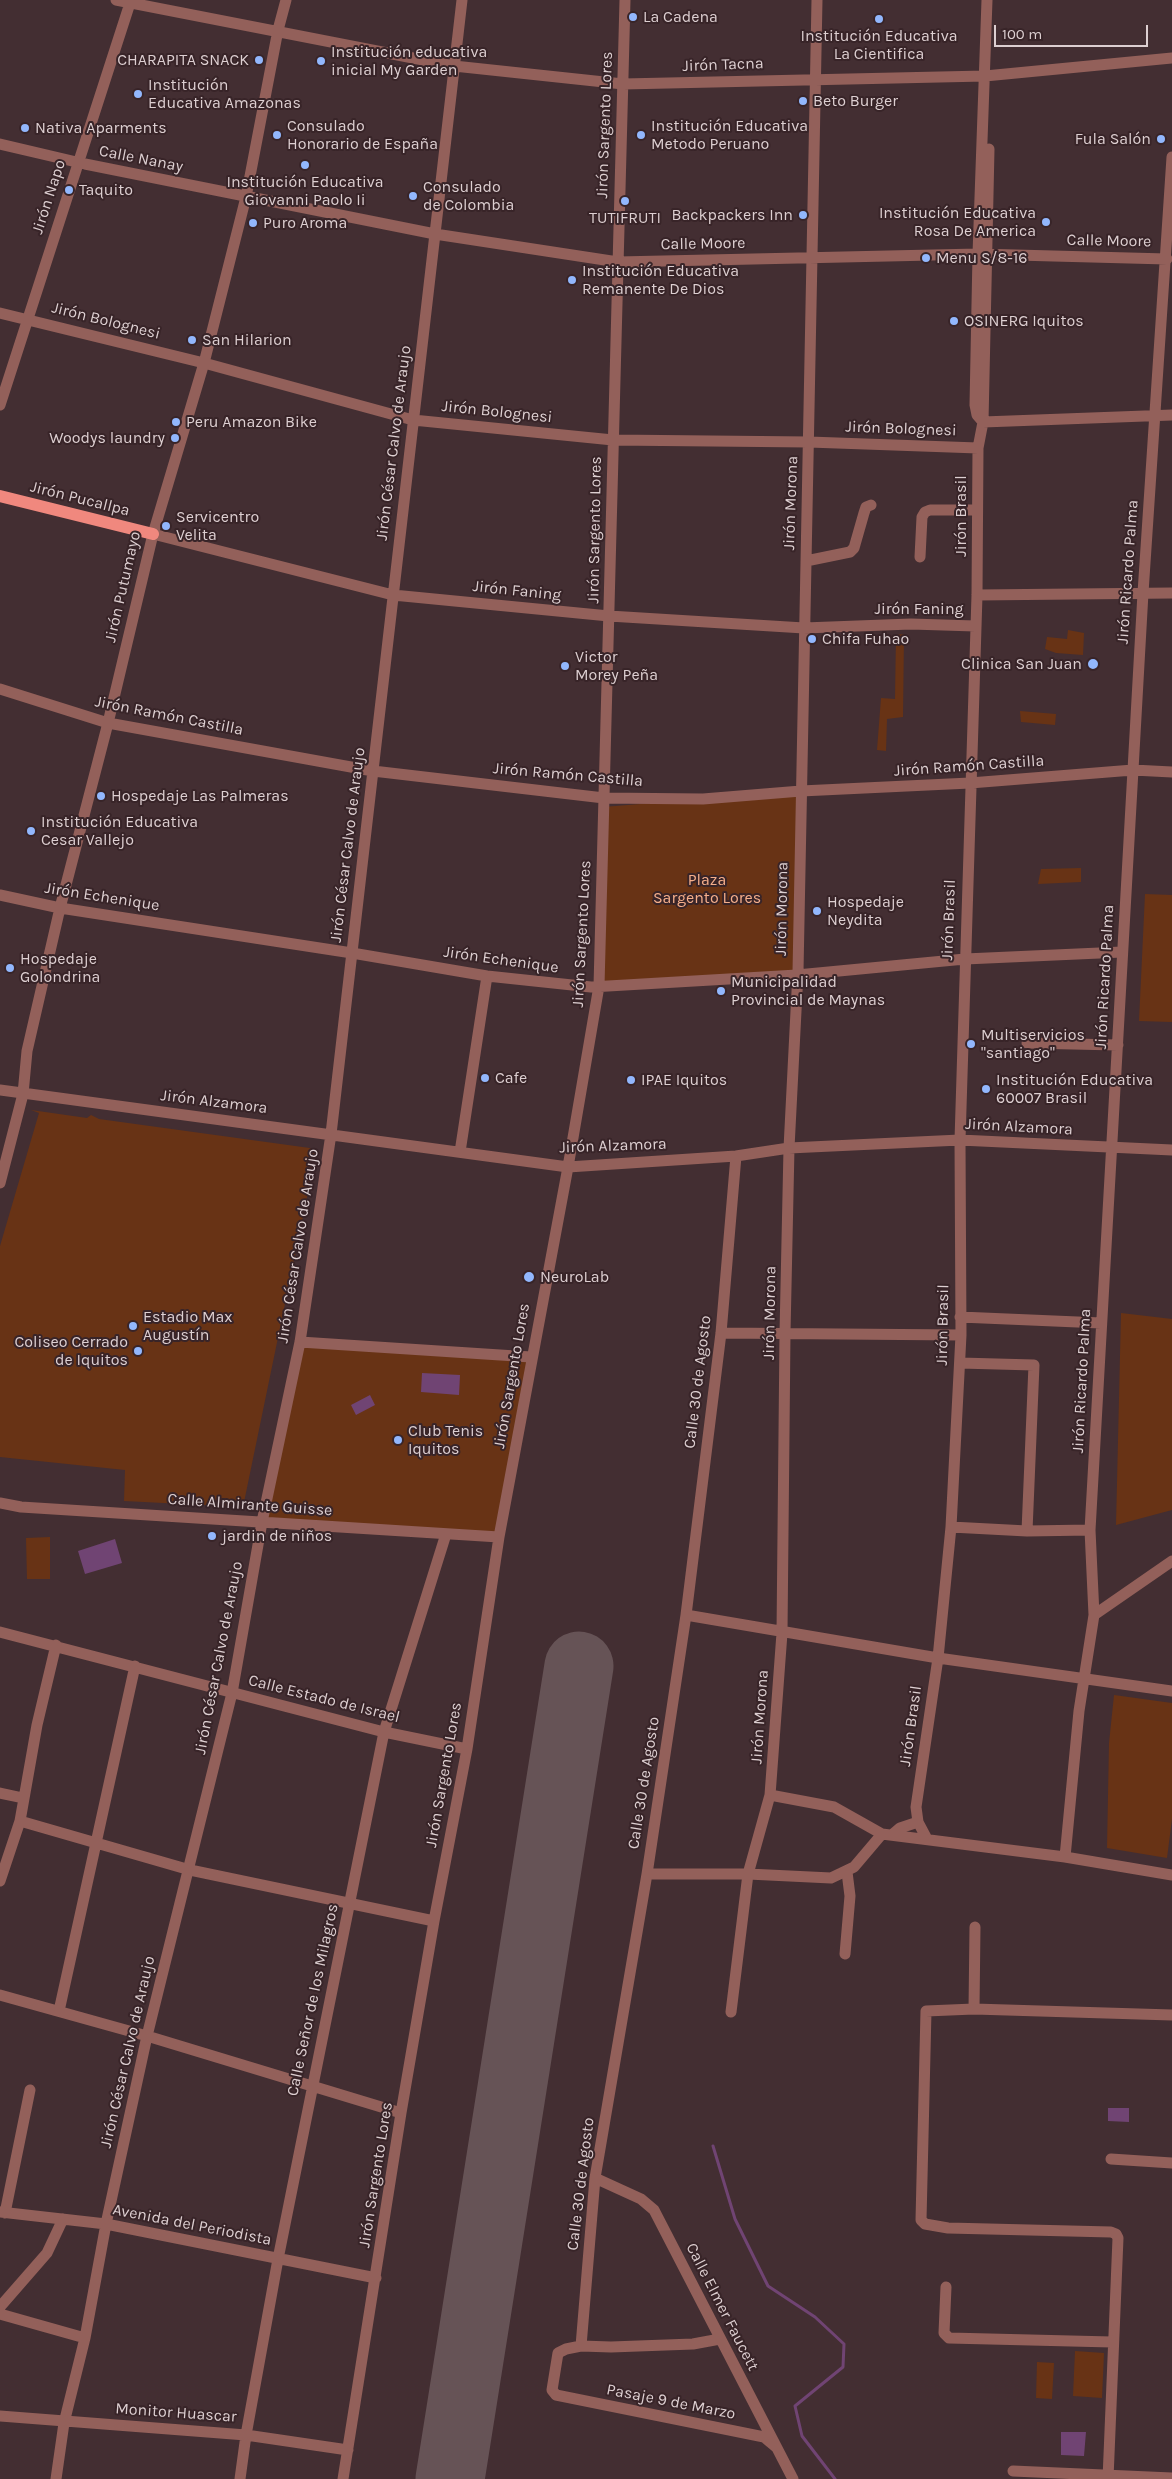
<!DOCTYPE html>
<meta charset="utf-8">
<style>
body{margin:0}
#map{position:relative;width:1172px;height:2479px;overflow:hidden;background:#432e32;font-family:Karla,sans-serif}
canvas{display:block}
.scale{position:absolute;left:994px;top:25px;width:154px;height:22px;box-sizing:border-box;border:2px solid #ddcfd1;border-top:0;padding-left:6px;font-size:15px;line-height:18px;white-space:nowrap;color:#ddcfd1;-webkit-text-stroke:4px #382428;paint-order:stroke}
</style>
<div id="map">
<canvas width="1172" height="2479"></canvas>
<div class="scale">100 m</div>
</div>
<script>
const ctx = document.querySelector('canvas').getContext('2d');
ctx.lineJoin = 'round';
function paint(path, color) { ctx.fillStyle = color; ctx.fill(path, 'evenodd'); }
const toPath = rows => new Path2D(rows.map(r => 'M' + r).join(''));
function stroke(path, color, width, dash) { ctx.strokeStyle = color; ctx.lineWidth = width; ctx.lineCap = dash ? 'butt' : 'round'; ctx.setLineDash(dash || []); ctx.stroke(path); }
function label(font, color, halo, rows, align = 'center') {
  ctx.font = font + ' Karla,sans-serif'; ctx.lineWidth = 4; ctx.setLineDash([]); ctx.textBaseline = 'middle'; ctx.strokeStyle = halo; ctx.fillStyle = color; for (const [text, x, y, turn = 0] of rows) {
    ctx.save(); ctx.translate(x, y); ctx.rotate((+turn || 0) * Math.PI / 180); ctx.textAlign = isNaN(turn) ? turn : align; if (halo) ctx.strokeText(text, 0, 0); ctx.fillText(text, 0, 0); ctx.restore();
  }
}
paint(toPath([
 [1068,630,1084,633,1083,655,1056,653,1045,649,1047,637,1067,639],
 [904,634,903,717,887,719,886,751,877,750,881,698,895,699,896,635],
 [1020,711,1056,714,1055,725,1021,722],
 [801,791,797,975,599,986,603,807],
 [1081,868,1081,882,1038,884,1041,869],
 [1145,894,1172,895,1172,1022,1139,1021],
 [31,1110,87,1118,91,1115,99,1119,317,1149,243,1507,124,1501,125,1470,0,1457,0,1246,39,1113],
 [1121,1313,1172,1319,1172,1510,1116,1525],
 [300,1342,531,1357,499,1537,262,1522],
 [50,1537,50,1579,27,1579,26,1538],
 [1114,1695,1172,1703,1172,1819,1167,1858,1107,1848,1109,1743],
 [1075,2351,1104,2353,1102,2398,1073,2396],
 [1037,2362,1054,2363,1052,2399,1036,2398]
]), '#683315');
paint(toPath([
 [422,1373,460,1375,459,1395,421,1392],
 [370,1395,375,1405,356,1415,351,1405],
 [115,1539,122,1563,85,1574,78,1551],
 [1108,2108,1129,2108,1129,2122,1108,2121],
 [1061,2432,1086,2432,1084,2456,1061,2455]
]), '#704473');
stroke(toPath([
 [713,2146,735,2219,768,2286,815,2317,844,2344,843,2367,795,2406,802,2436,835,2479]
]), '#704473', 3);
stroke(toPath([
 [450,2479,579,1666]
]), '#665356', 69);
stroke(toPath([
 [116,0,454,66,623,84,985,76,1172,58],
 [0,144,85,164,435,234,618,262,978,254,1167,259],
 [989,149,983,422,1172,415],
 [0,313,204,363,413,420,613,440,809,442,978,448],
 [0,405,131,0],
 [153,534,393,595,609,616,804,628,911,624,975,626],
 [920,557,922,517,925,512,930,510,977,510],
 [806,561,850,552,854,548,864,513,866,507,871,505],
 [977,595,1172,593],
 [0,689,108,723,373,771,604,798,703,799,801,791,970,783,1133,770,1172,772],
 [0,895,60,908,352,953,487,976,591,987,797,975,965,959,1122,952],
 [1027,1043,1118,1045],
 [0,1090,568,1167,736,1156,789,1148,960,1140,1172,1150],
 [460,1152,487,976],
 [736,1156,721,1333,686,1615,647,1874,595,2178,581,2346,566,2349,558,2353,552,2390,556,2395,764,2437,776,2447],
 [0,1183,23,1094,27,1051,60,908,108,723,153,534,204,363,246,197,278,30,286,0],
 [960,1317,1101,1323],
 [721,1333,961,1335],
 [300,1342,531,1357],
 [960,1363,1034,1365,1027,1531],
 [0,1503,21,1507,499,1537],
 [951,1527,1027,1531,1090,1530],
 [686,1615,938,1658,1172,1691],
 [1094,1615,1172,1561],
 [0,1632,384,1732,467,1749],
 [0,1793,23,1798],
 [770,1795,834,1807,882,1834],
 [20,1821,190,1870,434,1921],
 [893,1834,900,1828,918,1822],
 [927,1839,918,1822,916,1807,938,1658,951,1527,961,1335,960,1140,977,595,978,448,983,422,977,415,975,405,978,254,987,0],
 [1065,1857,1079,1711,1094,1615,1090,1530,1143,593,1172,157],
 [647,1874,748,1874,831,1878,854,1867,882,1834,1065,1857,1172,1875],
 [0,1881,20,1821,37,1725,56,1645],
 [845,1954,850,1896,847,1872],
 [0,1995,147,2036,401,2113],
 [974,2009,975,1927],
 [59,2011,135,1666],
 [731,2012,748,1874,770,1795,782,1633,785,1333,789,1148,798,972,817,0],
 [1111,2159,1172,2163],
 [595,2178,641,2199,654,2210,793,2479],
 [0,2212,106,2224,376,2278],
 [5,2213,30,2090],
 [946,2287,944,2333,949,2338,1112,2342],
 [0,2307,47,2253,63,2219],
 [0,2314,85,2338],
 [581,2346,611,2347,693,2344,720,2339],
 [0,2416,246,2435,348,2450],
 [1013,2471,1172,2478],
 [56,2479,64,2423,85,2338,106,2224,147,2036,232,1693,262,1522,300,1342,331,1134,462,0],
 [240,2479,246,2435,278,2259,384,1732,446,1534],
 [343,2479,401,2113,434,1921,467,1749,499,1537,568,1167,599,986,625,0],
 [1108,2479,1118,2238,1116,2234,1111,2232,948,2228,925,2224,921,2220,926,2011,974,2009,1172,2015]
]), '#93605a', 11);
stroke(toPath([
 [0,496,153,534]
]), '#f0887e', 12);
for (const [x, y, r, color] of [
 [633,17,5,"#92b7fd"],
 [879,19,5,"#92b7fd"],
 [259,60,5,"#92b7fd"],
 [321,61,5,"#92b7fd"],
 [138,94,5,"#92b7fd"],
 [803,101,5,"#92b7fd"],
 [25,128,5,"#92b7fd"],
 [277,135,5,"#92b7fd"],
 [641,135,5,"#92b7fd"],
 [1161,139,5,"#92b7fd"],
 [305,165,5,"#92b7fd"],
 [69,190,5,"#92b7fd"],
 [413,196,5,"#92b7fd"],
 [625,201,5,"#92b7fd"],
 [803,215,5,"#92b7fd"],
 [1046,222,5,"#92b7fd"],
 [253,223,5,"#92b7fd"],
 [926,258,5,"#92b7fd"],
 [572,280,5,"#92b7fd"],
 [954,321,5,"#92b7fd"],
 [192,340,5,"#92b7fd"],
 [176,422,5,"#92b7fd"],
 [175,438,5,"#92b7fd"],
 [166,526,5,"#92b7fd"],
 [812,639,5,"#92b7fd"],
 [1093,664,6,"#92b7fd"],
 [565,666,5,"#92b7fd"],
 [101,796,5,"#92b7fd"],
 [31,831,5,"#92b7fd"],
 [817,911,5,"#92b7fd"],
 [10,968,5,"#92b7fd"],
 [721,991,5,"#92b7fd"],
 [971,1044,5,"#92b7fd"],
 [485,1078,5,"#92b7fd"],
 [631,1080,5,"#92b7fd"],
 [986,1089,5,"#92b7fd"],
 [529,1277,6,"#92b7fd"],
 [133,1326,5,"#92b7fd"],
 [138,1351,5,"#92b7fd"],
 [398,1440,5,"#92b7fd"],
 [212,1536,5,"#92b7fd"]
]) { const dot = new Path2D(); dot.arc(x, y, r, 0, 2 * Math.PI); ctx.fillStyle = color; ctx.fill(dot); stroke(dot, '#382428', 2); }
label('16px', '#ddcfd1', '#382428', [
 ["La Cadena",643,17],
 ["Institución Educativa",879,36,"center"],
 ["La Cientifica",879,54,"center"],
 ["Institución educativa",331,52],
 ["inicial My Garden",331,70],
 ["CHARAPITA SNACK",249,60,"right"],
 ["Institución",148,85],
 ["Educativa Amazonas",148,103],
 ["Beto Burger",813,101],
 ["Consulado",287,126],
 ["Honorario de España",287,144],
 ["Institución Educativa",651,126],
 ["Metodo Peruano",651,144],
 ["Nativa Aparments",35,128],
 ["Fula Salón",1151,139,"right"],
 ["Institución Educativa",305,182,"center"],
 ["Giovanni Paolo Ii",305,200,"center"],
 ["Consulado",423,187],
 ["de Colombia",423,205],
 ["Taquito",79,190],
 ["Institución Educativa",1036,213,"right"],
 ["Rosa De America",1036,231,"right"],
 ["Backpackers Inn",793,215,"right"],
 ["TUTIFRUTI",625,218,"center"],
 ["Puro Aroma",263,223],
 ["Menu S/8-16",936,258],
 ["Institución Educativa",582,271],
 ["Remanente De Dios",582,289],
 ["OSINERG Iquitos",964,321],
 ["San Hilarion",202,340],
 ["Peru Amazon Bike",186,422],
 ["Woodys laundry",165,438,"right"],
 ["Servicentro",176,517],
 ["Velita",176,535],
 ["Chifa Fuhao",822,639],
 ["Victor",575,657],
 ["Morey Peña",575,675],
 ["Clinica San Juan",1082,664,"right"],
 ["Hospedaje Las Palmeras",111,796],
 ["Institución Educativa",41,822],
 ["Cesar Vallejo",41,840],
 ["Hospedaje",827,902],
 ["Neydita",827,920],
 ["Hospedaje",20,959],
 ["Golondrina",20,977],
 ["Municipalidad",731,982],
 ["Provincial de Maynas",731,1000],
 ["Multiservicios",981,1035],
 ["\"santiago\"",981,1053],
 ["Cafe",495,1078],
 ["IPAE Iquitos",641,1080],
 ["Institución Educativa",996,1080],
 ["60007 Brasil",996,1098],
 ["NeuroLab",540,1277],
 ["Estadio Max",143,1317],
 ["Augustín",143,1335],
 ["Coliseo Cerrado",128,1342,"right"],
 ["de Iquitos",128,1360,"right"],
 ["Club Tenis",408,1431],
 ["Iquitos",408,1449],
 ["jardin de niños",222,1536]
], 'left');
label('16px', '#ddcfd1', '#382428', [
 ["Jirón Tacna",723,65,-2],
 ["Jirón Sargento Lores",605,125,-88],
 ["Calle Nanay",141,159,11],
 ["Jirón Napo",49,197,-72],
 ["Calle Moore",1109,241,1],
 ["Calle Moore",703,244,-1],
 ["Jirón Bolognesi",106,321,14],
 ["Jirón Bolognesi",497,412,6],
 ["Jirón Bolognesi",901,429,2],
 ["Jirón César Calvo de Araujo",394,443,-83],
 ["Jirón Pucallpa",80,499,14],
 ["Jirón Morona",791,503,-88],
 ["Jirón Brasil",961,516,-90],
 ["Jirón Sargento Lores",595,530,-89],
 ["Jirón Ricardo Palma",1128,572,-86],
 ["Jirón Putumayo",123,587,-77],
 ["Jirón Faning",517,591,6],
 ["Jirón Faning",919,609],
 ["Jirón Ramón Castilla",169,716,11],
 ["Jirón Ramón Castilla",969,766,-4],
 ["Jirón Ramón Castilla",568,775,5],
 ["Jirón César Calvo de Araujo",348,845,-83],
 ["Jirón Echenique",102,897,9],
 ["Jirón Morona",782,909,-89],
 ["Jirón Brasil",949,920,-88],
 ["Jirón Sargento Lores",582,934,-87],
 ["Jirón Echenique",501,960,8],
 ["Jirón Ricardo Palma",1105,977,-87],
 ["Jirón Alzamora",214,1102,7],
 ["Jirón Alzamora",1019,1127,3],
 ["Jirón Alzamora",613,1146,-2],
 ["Jirón César Calvo de Araujo",298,1246,-81],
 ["Jirón Morona",770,1313,-89],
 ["Jirón Brasil",943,1325,-89],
 ["Jirón Sargento Lores",512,1376,-80],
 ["Jirón Ricardo Palma",1082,1381,-87],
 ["Calle 30 de Agosto",698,1382,-83],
 ["Calle Almirante Guisse",250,1505,4],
 ["Jirón César Calvo de Araujo",219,1658,-79],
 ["Calle Estado de Israel",324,1699,14],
 ["Jirón Morona",760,1717,-86],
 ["Jirón Brasil",911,1726,-82],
 ["Jirón Sargento Lores",444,1775,-80],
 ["Calle 30 de Agosto",644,1783,-81],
 ["Calle Señor de los Milagros",313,2000,-78],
 ["Jirón César Calvo de Araujo",128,2052,-77],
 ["Jirón Sargento Lores",376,2175,-81],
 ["Calle 30 de Agosto",581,2184,-83],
 ["Avenida del Periodista",192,2225,11],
 ["Calle Elmer Faucett",722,2307,63],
 ["Pasaje 9 de Marzo",671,2402,11],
 ["Monitor Huascar",176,2413,4]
]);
label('16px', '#f6af8b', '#382428', [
 ["Plaza",707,880],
 ["Sargento Lores",707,898]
]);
</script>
